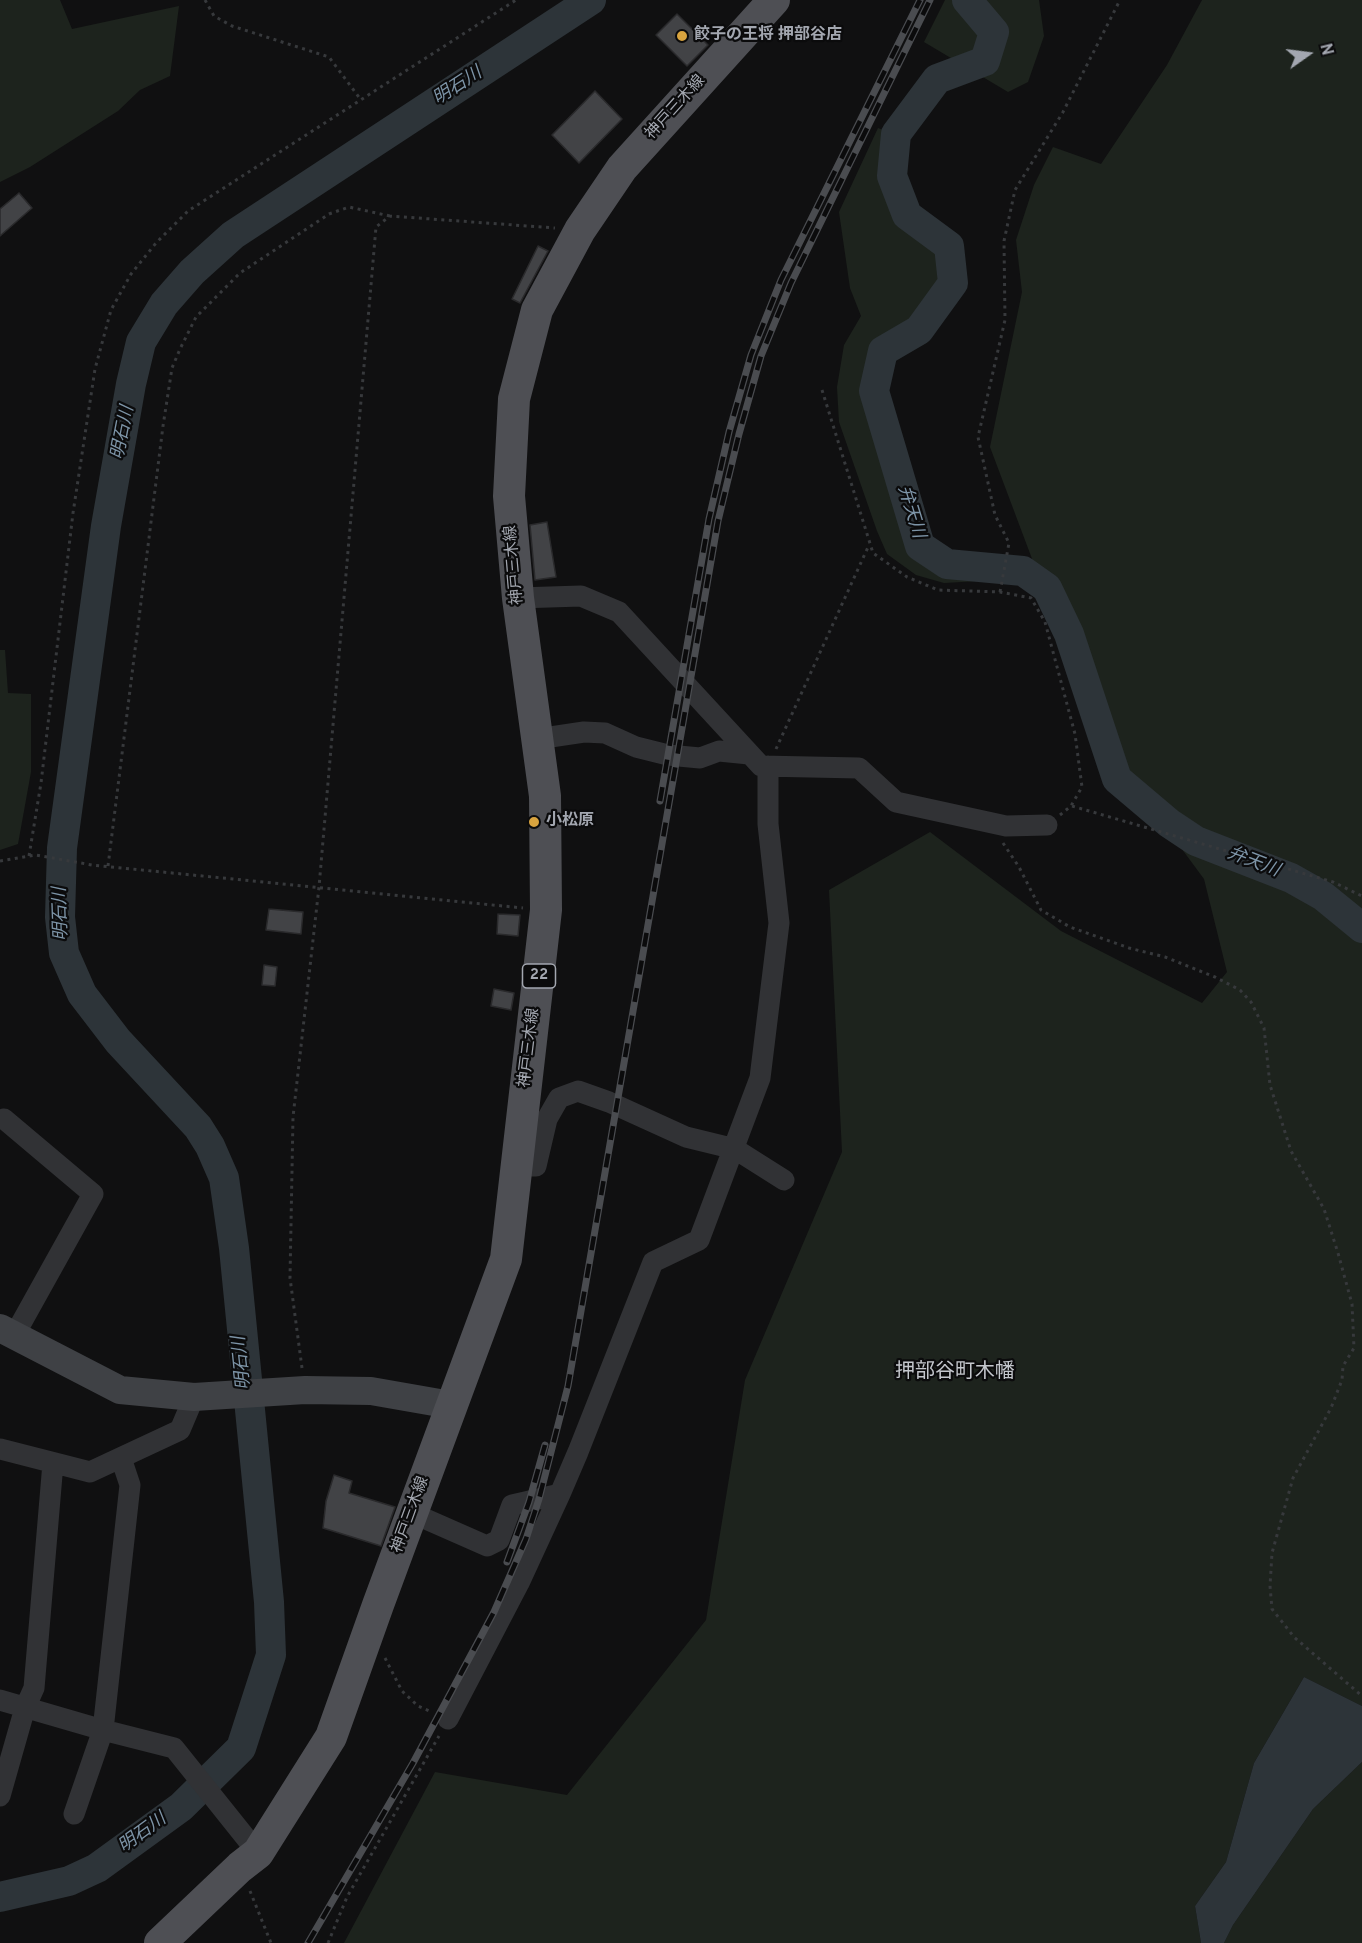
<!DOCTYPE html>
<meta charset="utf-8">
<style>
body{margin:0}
#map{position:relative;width:1362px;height:1943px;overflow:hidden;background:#101011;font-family:Overpass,sans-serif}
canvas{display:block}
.north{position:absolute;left:1278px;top:24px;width:60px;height:60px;-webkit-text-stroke:4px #0b0b0c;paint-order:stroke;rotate:76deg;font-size:16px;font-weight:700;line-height:24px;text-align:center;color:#a3a7b0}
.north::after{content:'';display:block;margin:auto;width:21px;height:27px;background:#a3a7b0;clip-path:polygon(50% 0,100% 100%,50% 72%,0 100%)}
</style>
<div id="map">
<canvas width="1362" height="1943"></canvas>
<div class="north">N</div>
</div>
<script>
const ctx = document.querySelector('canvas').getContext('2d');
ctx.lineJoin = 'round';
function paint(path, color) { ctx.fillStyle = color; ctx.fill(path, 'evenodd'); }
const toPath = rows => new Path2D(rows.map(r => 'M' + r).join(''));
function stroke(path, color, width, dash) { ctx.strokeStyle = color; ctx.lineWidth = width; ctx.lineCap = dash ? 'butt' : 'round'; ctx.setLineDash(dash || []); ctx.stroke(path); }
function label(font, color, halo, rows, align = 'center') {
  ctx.font = font + ' Overpass,"Noto Sans JP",sans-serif'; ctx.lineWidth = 4.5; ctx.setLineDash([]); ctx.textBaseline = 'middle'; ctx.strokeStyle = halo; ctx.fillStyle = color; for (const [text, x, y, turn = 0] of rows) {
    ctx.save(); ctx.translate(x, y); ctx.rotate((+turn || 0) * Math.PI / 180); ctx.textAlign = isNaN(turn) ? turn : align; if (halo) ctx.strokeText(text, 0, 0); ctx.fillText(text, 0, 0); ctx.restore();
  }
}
paint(toPath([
 [0,0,60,0,72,29,179,6,170,76,140,90,118,111,30,167,0,182],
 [945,0,1039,0,1044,36,1028,82,1008,92,924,42],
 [1202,0,1362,0,1362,1706,1304,1677,1254,1763,1226,1862,1195,1906,1201,1943,344,1943,435,1772,567,1795,706,1620,745,1380,842,1152,829,890,930,832,1061,931,1202,1003,1227,972,1204,879,1099,737,990,447,1022,292,1016,240,1034,185,1053,147,1101,164,1167,65],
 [878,128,888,132,882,182,904,220,936,245,945,278,919,319,889,337,872,355,868,410,901,520,923,556,945,570,997,572,998,580,944,583,916,575,887,554,877,531,839,422,837,387,844,345,861,316,850,288,839,212],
 [0,650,5,650,8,693,31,694,31,772,18,844,0,850],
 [1362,1762,1362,1943,1224,1943,1233,1925,1313,1809]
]), '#1d231d');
paint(toPath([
 [1304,1677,1362,1706,1362,1762,1313,1809,1233,1925,1224,1943,1201,1943,1195,1906,1226,1862,1254,1763]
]), '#2d3439');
stroke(toPath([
 [967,0,994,32,985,61,937,79,896,134,892,176,907,215,949,246,953,283,919,330,883,351,874,391,920,546,947,564,1023,571,1047,588,1069,634,1117,779,1169,823,1196,841,1291,878,1323,896,1362,928],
 [0,1897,69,1881,97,1868,181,1807,241,1748,271,1655,269,1602,234,1248,224,1178,210,1146,198,1127,118,1041,82,994,64,953,60,917,62,848,106,526,131,384,141,342,164,304,192,272,233,235,591,0]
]), '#2d3439', 30);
const building = toPath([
 [677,14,708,45,687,66,656,35,677,14],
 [595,91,622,119,579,163,552,135,595,91],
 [19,193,32,208,0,236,0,209,19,193],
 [538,246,548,251,520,303,512,299,538,246],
 [547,522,556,577,535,580,530,525,547,522],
 [269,909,303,912,301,934,266,930,269,909],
 [498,914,520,915,518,936,497,934,498,914],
 [264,965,277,967,275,986,262,985,264,965],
 [494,989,514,993,511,1010,491,1006,494,989],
 [334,1475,352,1481,349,1493,395,1507,381,1546,323,1528,326,1501,334,1475]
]);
paint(building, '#424346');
stroke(building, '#2a2a2c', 1.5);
stroke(toPath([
 [205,0,214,16,232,26,329,57,361,100],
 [822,390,873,553,907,577,938,590,1000,592,1031,598,1045,622,1075,734,1082,787,1071,806,1060,815],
 [1000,592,1009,543,995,515,978,437,1005,320,1004,241,1015,190,1063,112,1120,0],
 [776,749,869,545],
 [1072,806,1333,882,1362,896],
 [1003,843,1019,867,1041,910,1070,927,1129,948,1165,957,1215,977,1240,990,1251,1002,1264,1028,1270,1085,1291,1151,1324,1209,1338,1253,1352,1304,1354,1348,1343,1366,1342,1380,1331,1408,1293,1478,1272,1553,1270,1586,1272,1609,1294,1637,1362,1696],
 [29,856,41,783,73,513,95,369,111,310,131,274,156,243,188,211,516,0],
 [0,861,36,855,92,865,523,908],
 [108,866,163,426,172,368,180,349,196,317,240,273,329,214,349,207,390,216],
 [302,1368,290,1278,293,1117,319,887,376,227,390,216,555,228],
 [385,1658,402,1691,418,1706,432,1712],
 [250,1891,271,1943],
 [328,1943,347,1897,439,1736]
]), '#37393c', 3, [3, 4.5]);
stroke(toPath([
 [518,598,581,596,619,612,761,766,859,768,896,802,1006,826,1047,825],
 [537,739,584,732,605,733,636,747,668,755,700,758,719,751,749,754],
 [4,1119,93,1194,14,1336],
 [516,1166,536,1166,547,1119,559,1098,578,1091,609,1102,686,1137,735,1149,784,1180],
 [0,1449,90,1472,180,1430,194,1397],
 [412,1513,487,1546,499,1540,512,1505,560,1494,578,1452,653,1262,699,1240,760,1078,779,923,768,824,768,766],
 [0,1700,103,1730,174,1748,258,1853],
 [448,1719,519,1583,560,1494],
 [0,1796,25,1708,34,1688,53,1463],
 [74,1814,103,1730,130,1485,121,1458]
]), '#313235', 21);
stroke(toPath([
 [0,1328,120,1390,194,1397,305,1390,371,1391,451,1405]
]), '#3f4145', 28);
stroke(toPath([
 [160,1943,240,1867,258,1853,331,1737,378,1605,506,1259,546,910,545,796,518,598,509,496,514,399,537,310,580,230,622,168,774,0]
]), '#4e4f54', 32);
const rail = toPath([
 [660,801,709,519,729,432,751,355,781,280,920,0],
 [507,1562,529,1502,545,1445],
 [308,1943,413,1763,494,1612,526,1539,539,1499,568,1386,718,521,739,434,761,356,791,283,930,0]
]);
stroke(rail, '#4a4c50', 7);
stroke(rail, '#0b0b0c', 4.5, [14]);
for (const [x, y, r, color] of [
 [682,36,6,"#d9a43f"],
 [534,822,6,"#d9a43f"]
]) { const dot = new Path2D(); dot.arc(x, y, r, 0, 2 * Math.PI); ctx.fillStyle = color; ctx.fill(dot); stroke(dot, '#0b0b0c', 2); }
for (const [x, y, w] of [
 [539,976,33]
]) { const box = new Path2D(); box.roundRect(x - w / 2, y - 12, w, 24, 4.5); ctx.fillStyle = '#0b0b0c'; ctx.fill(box); stroke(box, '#a3a7b0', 1.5); }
label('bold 15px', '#a3a7b0', null, [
 ["22",539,976]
]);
label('bold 16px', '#a3a7b0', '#0b0b0c', [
 ["餃子の王将 押部谷店",694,36],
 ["小松原",546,822]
], 'left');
label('16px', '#a3a7b0', '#0b0b0c', [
 ["神戸三木線",676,108,-48],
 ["神戸三木線",515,565,-95],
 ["神戸三木線",530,1048,-83],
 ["神戸三木線",411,1515,-70]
]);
label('italic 18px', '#7d94a7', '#0b0b0c', [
 ["明石川",458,87,-33],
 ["明石川",124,433,-79],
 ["弁天川",910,512,73],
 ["弁天川",1253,863,21],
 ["明石川",62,914,-92],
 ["明石川",243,1363,-96],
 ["明石川",143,1834,-36]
]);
label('20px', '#c3c6cc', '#0b0b0c', [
 ["押部谷町木幡",955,1373]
]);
</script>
